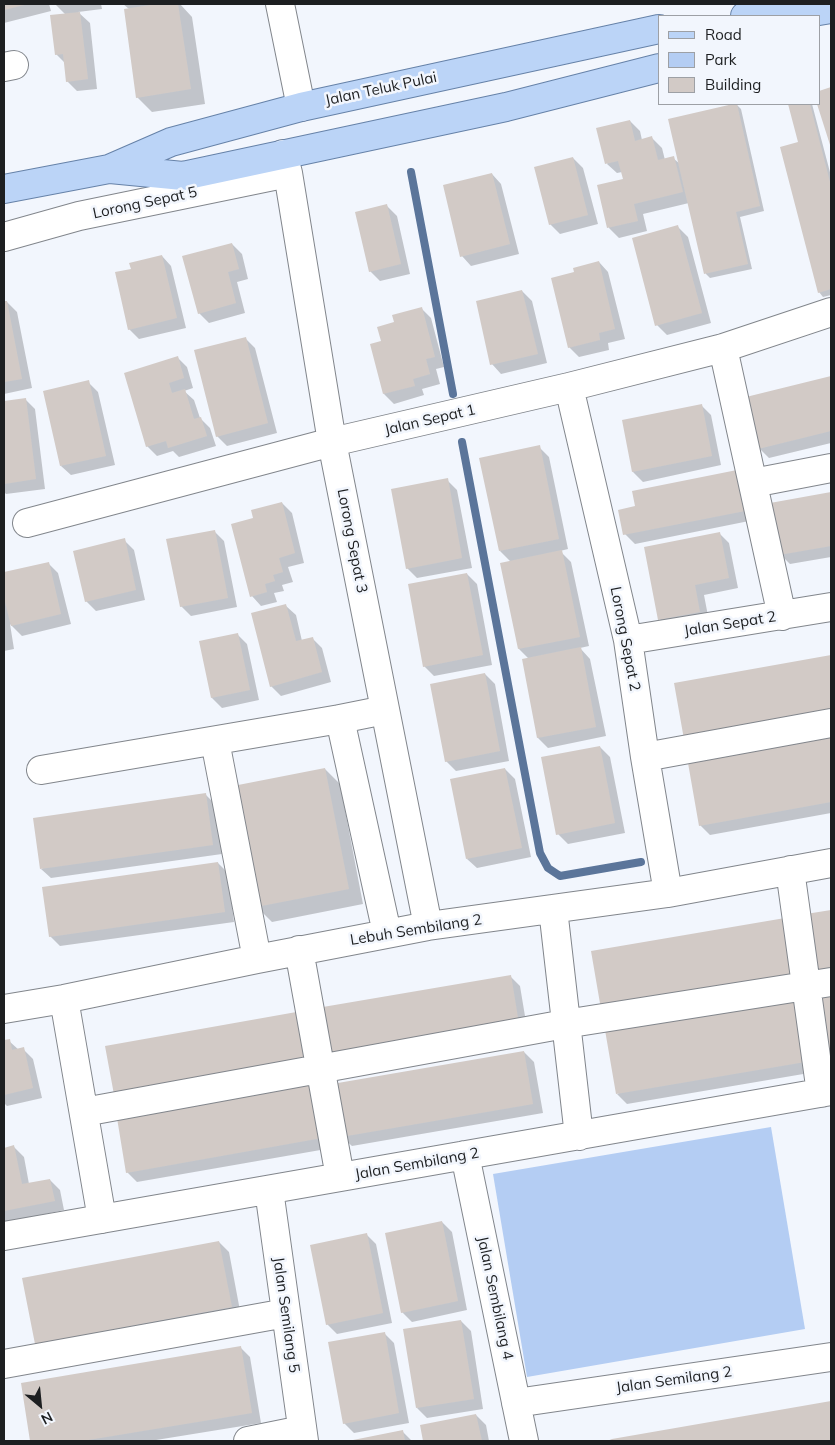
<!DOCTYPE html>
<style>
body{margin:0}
#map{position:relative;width:835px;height:1445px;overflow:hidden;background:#f2f6fd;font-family:Mulish,sans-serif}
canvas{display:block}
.frame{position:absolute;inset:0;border:5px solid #1d1f21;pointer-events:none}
.legend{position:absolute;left:658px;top:15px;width:162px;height:90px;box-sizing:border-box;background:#f2f6fd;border:1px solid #9da0a5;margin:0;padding:6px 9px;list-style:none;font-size:15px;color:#1d1f21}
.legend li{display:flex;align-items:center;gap:10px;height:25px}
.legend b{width:25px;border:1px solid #9da0a5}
.north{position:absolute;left:15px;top:1380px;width:50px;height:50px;-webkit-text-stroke:4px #f2f6fd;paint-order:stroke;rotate:152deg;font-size:14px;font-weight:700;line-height:20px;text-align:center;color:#1d1f21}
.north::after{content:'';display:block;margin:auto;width:18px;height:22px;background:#1d1f21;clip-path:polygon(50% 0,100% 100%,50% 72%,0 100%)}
</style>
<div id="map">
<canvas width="835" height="1445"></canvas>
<div class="frame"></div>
<ul class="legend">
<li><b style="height:6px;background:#bbd4f7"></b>Road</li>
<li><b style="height:14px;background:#b4cdf3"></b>Park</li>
<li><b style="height:14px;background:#d2cac6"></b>Building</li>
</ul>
<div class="north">N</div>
</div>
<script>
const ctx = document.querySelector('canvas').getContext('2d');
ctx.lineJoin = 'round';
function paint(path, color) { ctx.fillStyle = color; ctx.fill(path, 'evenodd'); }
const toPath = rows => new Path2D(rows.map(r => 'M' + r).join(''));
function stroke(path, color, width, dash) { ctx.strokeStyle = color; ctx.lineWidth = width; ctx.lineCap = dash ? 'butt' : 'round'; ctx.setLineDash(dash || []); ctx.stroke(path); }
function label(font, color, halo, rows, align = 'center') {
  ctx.font = font + ' Mulish,sans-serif'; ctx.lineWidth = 5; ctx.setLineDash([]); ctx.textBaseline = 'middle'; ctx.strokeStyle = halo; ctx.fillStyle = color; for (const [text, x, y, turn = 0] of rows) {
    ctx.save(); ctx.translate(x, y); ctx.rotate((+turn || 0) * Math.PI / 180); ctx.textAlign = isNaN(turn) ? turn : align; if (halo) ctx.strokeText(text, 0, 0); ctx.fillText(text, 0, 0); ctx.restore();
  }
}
paint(toPath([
 [771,1127,805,1329,527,1377,493,1174]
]), '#b4cdf3');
paint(toPath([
 [4,4,49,4,51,11,4,23],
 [55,4,101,4,102,9,78,12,90,23,97,89,77,91,67,81,65,63,56,54,65,14],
 [123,4,180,4,192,17,205,104,152,112,137,97,129,9],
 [831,89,831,145,819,104,819,92],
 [736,104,741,109,764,211,740,217,752,269,710,278,706,274,689,203,643,214,647,231,619,238,609,228,598,186,624,180,622,172,617,173,607,164,630,121,640,131,642,140,652,138,662,148,665,160,673,158,680,164],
 [790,104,812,104,831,176,831,295,823,297,819,292,800,143],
 [573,158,583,168,598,224,560,234,550,224],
 [492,174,501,184,519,254,471,266,462,256],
 [387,206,397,216,410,274,380,281,370,271],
 [678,227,688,237,711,323,667,335,657,325],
 [232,244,242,254,248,279,237,282,245,313,209,323,199,313],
 [162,256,171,266,186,328,139,339,129,329,132,270],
 [599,262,608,272,625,339,608,343,609,350,579,357,569,347,575,273],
 [522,291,532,301,547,363,501,374,492,364],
 [7,302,17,312,32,388,4,394,4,303],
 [421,308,431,318,444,367,436,369,440,384,422,389,424,395,394,404,384,394,382,342,396,323],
 [245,338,255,348,277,433,227,446,217,436],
 [177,357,187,367,193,388,184,391,194,400,200,418,210,428,216,446,179,457,173,451,157,456,147,446],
 [831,378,831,443,769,458,759,448,747,398],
 [88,382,98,392,115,465,71,475,61,466],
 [25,399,35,409,45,489,6,494,4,492,4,402],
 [701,405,711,415,721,465,643,482,633,472,623,421],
 [539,447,549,457,568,549,560,551,571,562,589,646,580,648,590,659,606,736,548,748,538,738,523,660,529,659,519,649,511,562,500,551],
 [737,471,754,520,635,544,625,534,637,507],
 [447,480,457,490,472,568,417,578,407,568],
 [831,493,831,557,790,564,780,554,772,504],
 [282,503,292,513,304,563,288,567,293,582,282,585,284,591,274,593,277,602,261,606,252,596,254,519],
 [214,531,224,541,237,607,191,616,181,606],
 [719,533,729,543,738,588,704,595,709,621,670,630,660,620],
 [124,540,134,550,145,600,96,611,86,601],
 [48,563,58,573,71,624,22,636,10,624,14,649,4,651,4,574],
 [467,574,477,584,492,665,434,676,424,666],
 [286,606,296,615,302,641,312,638,322,648,331,682,281,696,271,686],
 [237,634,247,644,259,700,222,708,212,698,200,642],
 [831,656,831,731,676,684],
 [485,674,495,684,509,761,456,771,446,761],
 [831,739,831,813,710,835,700,825,689,764],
 [600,747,610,757,625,833,568,844,558,834],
 [325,769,340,784,363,904,272,922,257,907],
 [505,769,515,779,531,857,477,868,467,859],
 [206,795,216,805,222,854,51,878,41,869],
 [218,863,228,873,234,922,60,946,50,936],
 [831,911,831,987,808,915],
 [510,976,520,986,528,1034,337,1067],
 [831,994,831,1054,821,996],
 [810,1009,821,1071,627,1104,617,1094],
 [9,1041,19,1050,23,1049,33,1059,42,1098,7,1106,4,1103,4,1042],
 [524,1052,534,1062,543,1113,352,1146,342,1137],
 [322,1094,332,1148,137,1182,127,1172],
 [14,1147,24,1157,29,1184,50,1180,60,1190,64,1210,4,1223,4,1149],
 [442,1222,452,1232,467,1310,412,1322,402,1312],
 [366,1234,376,1244,392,1323,337,1334,327,1324],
 [219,1242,229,1252,241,1316,46,1353,36,1343],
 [461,1321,471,1331,483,1409,427,1418,417,1408],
 [384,1333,394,1343,409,1423,354,1433,344,1423],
 [240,1347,250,1357,261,1423,150,1441,32,1441,22,1384],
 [831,1403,831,1441,608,1441],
 [476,1415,486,1425,489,1441,424,1441,421,1426],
 [402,1431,412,1441,356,1441]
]), '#0003');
stroke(toPath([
 [411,172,453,394],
 [462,442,540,853,548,868,560,876,641,862]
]), '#5b759a', 8);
paint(toPath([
 [4,4,28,4,4,10],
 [157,4,178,4,191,89,136,98,124,9],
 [80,12,88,79,66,82,63,54,55,55,50,15],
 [831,87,831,148,817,104,819,104,819,91],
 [733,104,737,104,760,206,736,212,748,264,704,274,668,119],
 [788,104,810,104,831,186,831,289,818,293,780,147,798,142],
 [630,120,635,141,652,136,658,160,674,156,683,192,634,204,638,221,607,228,597,185,623,179,618,161,605,164,596,128],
 [573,157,588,215,549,225,534,167],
 [492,173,510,244,460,257,443,185],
 [387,204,401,264,369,272,355,212],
 [678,225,702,313,655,326,632,238],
 [232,243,239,269,228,272,236,303,198,314,182,256],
 [162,255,177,318,128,330,115,272,131,269,129,263],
 [599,261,615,329,599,333,600,340,568,348,551,278,574,272,573,268],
 [522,290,538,354,490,365,476,301],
 [4,301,7,301,22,379,4,382],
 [422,307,435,357,426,359,430,374,413,379,415,386,383,394,370,344,381,341,377,327,394,322,392,315],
 [246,337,268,423,216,437,194,350],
 [178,356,184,378,169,383,172,393,185,389,194,419,201,417,207,436,168,448,166,441,146,447,124,373],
 [831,376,831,431,758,449,746,397],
 [89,380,106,456,60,466,43,391],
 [26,398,36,479,4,484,4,401],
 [702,404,712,456,632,472,622,420],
 [540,445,559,539,499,551,479,458],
 [737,470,745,511,623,535,618,510,635,506,632,491],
 [448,478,462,558,406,569,391,489],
 [831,492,831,546,779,555,770,503],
 [282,502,295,553,279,558,283,572,273,575,275,581,265,584,267,592,250,597,231,524,253,518,251,510],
 [215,530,228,598,180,607,166,539],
 [720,532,729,578,695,585,700,612,658,620,644,547],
 [125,538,136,590,85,602,73,551],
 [562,550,580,637,518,649,500,563],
 [49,562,61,614,11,626,4,598,4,572],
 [467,573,483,655,423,667,408,584],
 [286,604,296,641,313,637,322,672,270,687,251,613],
 [238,633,250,690,211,698,199,641],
 [581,647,596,727,537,738,522,659],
 [831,655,831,719,685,745,674,683],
 [485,673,500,751,445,762,430,684],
 [831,737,831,802,699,826,688,763],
 [600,746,615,823,556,835,541,757],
 [325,768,349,889,256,907,233,786],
 [505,768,522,848,466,859,450,779],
 [206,793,213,845,40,869,33,818],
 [218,862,225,912,49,937,42,887],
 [831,910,831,975,818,978,806,914],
 [785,918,796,982,602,1015,591,951],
 [511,975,519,1024,326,1058,317,1008],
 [831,993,831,1057,830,1057,820,995],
 [801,997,811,1061,616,1094,605,1030],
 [302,1011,311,1066,115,1100,105,1046],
 [10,1039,12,1050,24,1047,33,1088,4,1095,4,1040],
 [524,1051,533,1104,341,1137,332,1084],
 [313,1083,322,1138,126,1173,117,1118],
 [14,1145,22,1184,50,1179,55,1201,4,1211,4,1148],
 [442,1221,458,1301,401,1313,385,1233],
 [367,1233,383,1313,326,1325,310,1245],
 [219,1241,232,1307,35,1344,22,1278],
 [461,1320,474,1399,416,1408,403,1329],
 [385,1332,399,1413,343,1424,328,1342],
 [241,1346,252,1413,82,1441,30,1441,21,1383],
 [831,1401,831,1441,607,1441,612,1439],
 [476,1414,482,1441,423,1441,420,1425],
 [403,1430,405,1441,354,1441,353,1440]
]), '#d2cac6');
const minor = toPath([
 [280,4,301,107],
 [4,67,14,65],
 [283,154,288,173,332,442,428,926],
 [4,237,79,216,288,173],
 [723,348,782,616],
 [569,387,628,640,645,757,668,893],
 [753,483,831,468],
 [27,523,332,442,569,387,723,348,831,312],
 [628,640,831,607],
 [340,719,387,933],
 [215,741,257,959],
 [645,757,831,723],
 [41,770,340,719,385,710],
 [790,870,821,1093],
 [553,909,579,1136],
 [299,950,340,1177],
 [64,999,102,1219],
 [4,1009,64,999,257,959,428,926,668,893,831,863],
 [84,1112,565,1024,831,982],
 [465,1155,524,1441],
 [269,1190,304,1441],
 [4,1236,831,1091],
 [4,1364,286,1313],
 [516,1403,831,1357],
 [248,1441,302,1430]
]);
const major = toPath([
 [745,16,807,13,831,9],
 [110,169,183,176,506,107,659,68],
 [4,189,109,169,171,142,301,107,659,29]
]);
stroke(minor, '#82868c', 30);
stroke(major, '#6682a8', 30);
stroke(minor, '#fff', 28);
stroke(major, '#bbd4f7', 28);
label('15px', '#1d1f21', '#f2f6fd', [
 ["Jalan Teluk Pulai",381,89,-12],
 ["Lorong Sepat 5",145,203,-12],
 ["Jalan Sepat 1",430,420,-13],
 ["Lorong Sepat 3",352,541,79],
 ["Jalan Sepat 2",730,624,-9],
 ["Lorong Sepat 2",625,639,79],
 ["Lebuh Sembilang 2",416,930,-9],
 ["Jalan Sembilang 2",417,1164,-10],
 ["Jalan Sembilang 4",495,1298,78],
 ["Jalan Semilang 5",286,1315,82],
 ["Jalan Semilang 2",674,1380,-8]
]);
</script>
